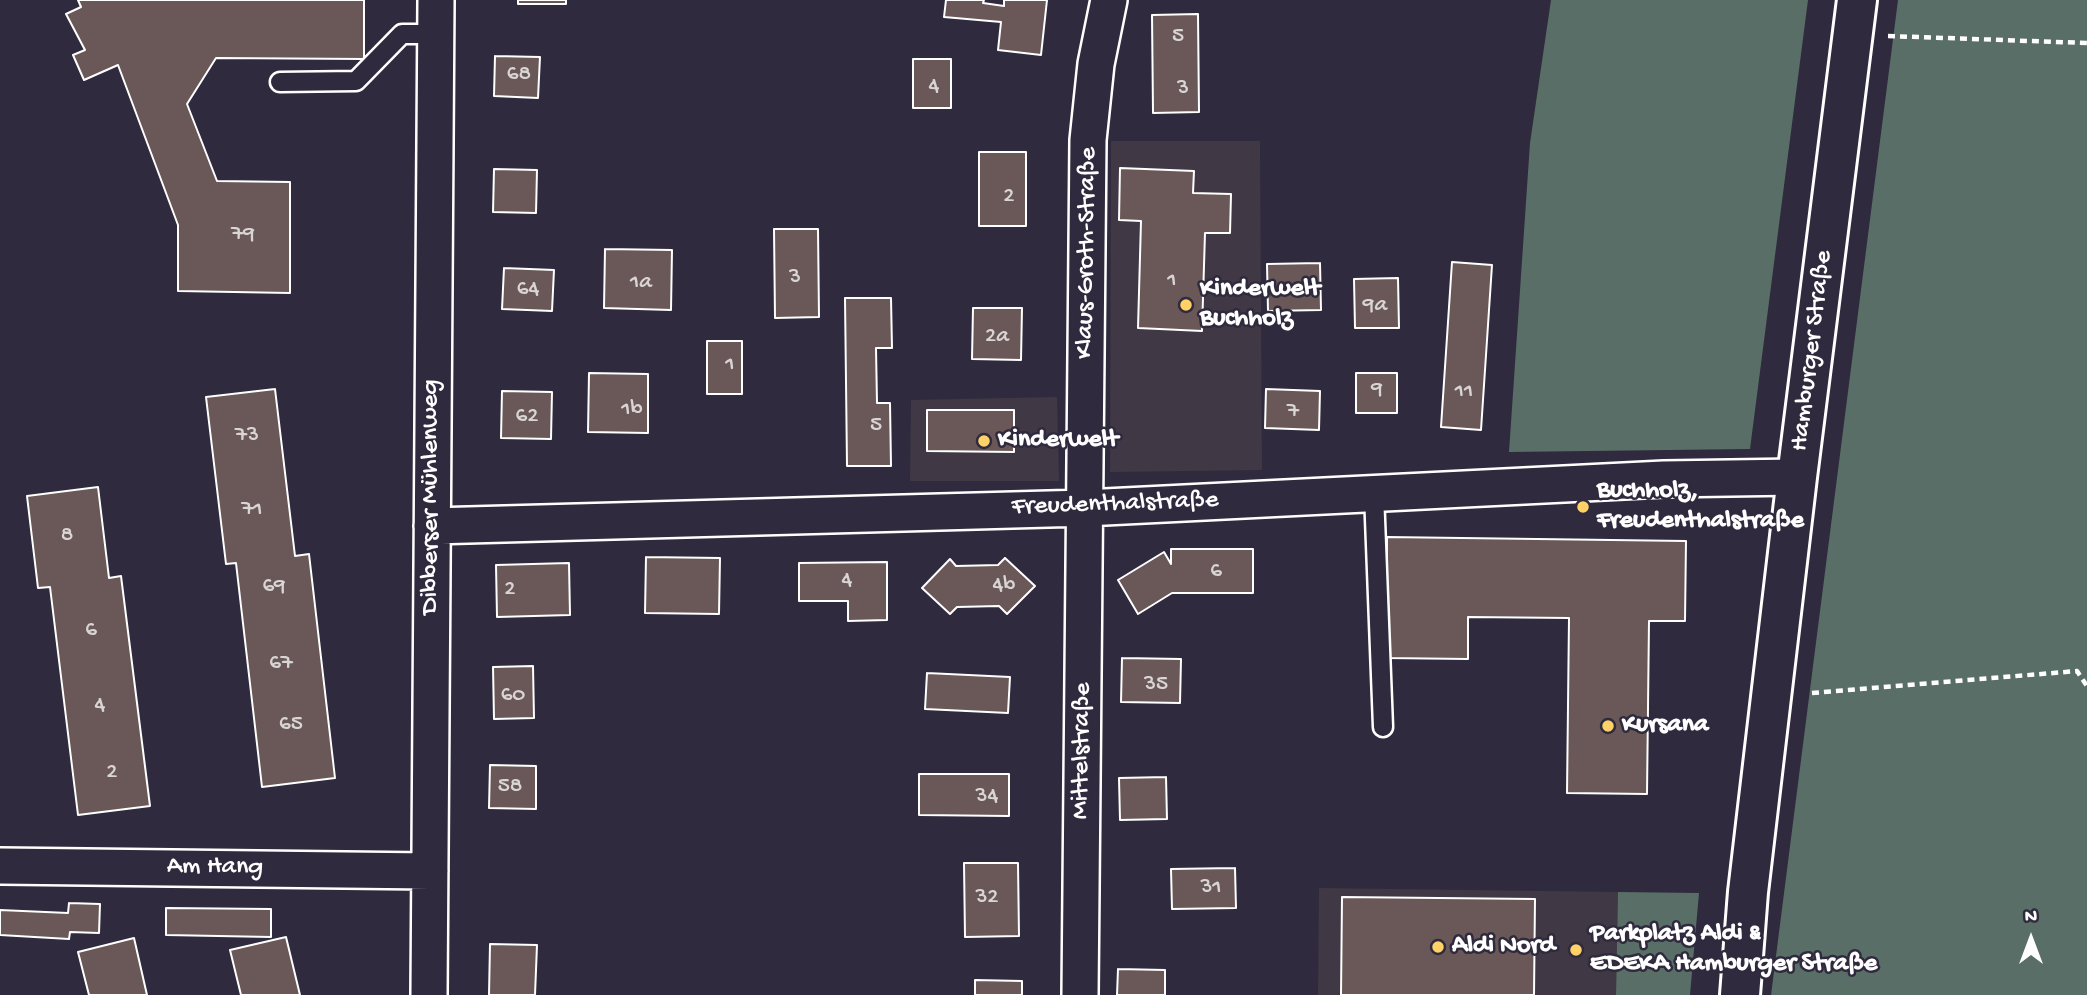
<!DOCTYPE html>
<meta charset="utf-8">
<style>
body{margin:0}
#map{position:relative;width:2087px;height:995px;overflow:hidden;background:#2f2a3d;font-family:"Gochi Hand",sans-serif}
canvas{display:block}
.north{position:absolute;left:1996px;top:904px;width:70px;height:70px;-webkit-text-stroke:5px #2f2a3d;paint-order:stroke;rotate:0deg;font-size:19px;font-weight:700;line-height:28px;text-align:center;color:#fff}
.north::after{content:'';display:block;margin:auto;width:24px;height:32px;background:#fff;clip-path:polygon(50% 0,100% 100%,50% 72%,0 100%)}
</style>
<div id="map">
<canvas width="2087" height="995"></canvas>
<div class="north">N</div>
</div>
<script>
const ctx = document.querySelector('canvas').getContext('2d');
ctx.lineJoin = 'round';
function paint(path, color) { ctx.fillStyle = color; ctx.fill(path, 'evenodd'); }
const toPath = rows => new Path2D(rows.map(r => 'M' + r).join(''));
function stroke(path, color, width, dash) { ctx.strokeStyle = color; ctx.lineWidth = width; ctx.lineCap = dash ? 'butt' : 'round'; ctx.setLineDash(dash || []); ctx.stroke(path); }
function label(font, color, halo, rows, align = 'center') {
  ctx.font = font + ' "Gochi Hand",sans-serif'; ctx.lineWidth = 5; ctx.setLineDash([]); ctx.textBaseline = 'middle'; ctx.strokeStyle = halo; ctx.fillStyle = color; for (const [text, x, y, turn = 0] of rows) {
    ctx.save(); ctx.translate(x, y); ctx.rotate((+turn || 0) * Math.PI / 180); ctx.textAlign = isNaN(turn) ? turn : align; if (halo) ctx.strokeText(text, 0, 0); ctx.fillText(text, 0, 0); ctx.restore();
  }
}
paint(toPath([
 [1111,141,1260,141,1262,470,1110,472],
 [1057,397,1059,481,910,481,911,400],
 [1319,888,1618,892,1616,995,1318,995]
]), '#413845');
paint(toPath([
 [1551,0,1808,0,1750,449,1509,452,1530,143],
 [1898,0,2087,0,2087,995,1771,995],
 [1618,892,1699,893,1690,995,1616,995]
]), '#596e67');
const building = toPath([
 [78,0,364,0,364,59,216,58,187,104,217,181,290,182,290,293,178,291,178,225,118,65,84,80,73,55,85,50,66,14,81,7,78,0],
 [518,0,566,0,566,4,518,4,518,0],
 [946,0,984,0,983,3,1004,6,1004,0,1047,0,1041,55,998,50,1001,22,944,17,946,0],
 [1198,14,1199,112,1153,113,1152,15,1198,14],
 [495,56,540,57,538,98,494,96,495,56],
 [913,59,951,59,951,108,913,108,913,59],
 [979,152,1026,152,1026,226,979,226,979,152],
 [1120,168,1194,171,1193,193,1231,194,1230,233,1205,233,1202,331,1138,328,1141,221,1119,220,1120,168],
 [494,169,537,170,536,213,493,212,494,169],
 [774,229,818,229,819,317,775,318,774,229],
 [605,249,672,250,671,310,604,308,605,249],
 [1452,262,1492,265,1481,430,1441,427,1452,262],
 [1320,263,1321,310,1268,311,1267,264,1320,263],
 [504,268,554,270,552,311,502,309,504,268],
 [1398,278,1399,328,1355,328,1354,279,1398,278],
 [845,298,891,298,892,348,876,348,877,403,890,403,891,466,847,466,845,298],
 [973,308,1022,308,1021,360,972,359,973,308],
 [707,341,742,341,742,394,707,394,707,341],
 [589,373,648,374,648,433,588,432,589,373],
 [1356,373,1397,373,1397,413,1356,413,1356,373],
 [275,389,295,556,309,554,335,778,262,787,236,563,226,564,206,397,275,389],
 [1266,389,1320,391,1319,430,1265,428,1266,389],
 [502,391,552,392,551,439,501,438,502,391],
 [927,410,1014,410,1014,452,927,451,927,410],
 [98,487,109,578,121,576,150,806,78,815,50,587,38,588,27,496,98,487],
 [1387,537,1686,541,1685,621,1649,621,1647,794,1567,793,1569,618,1468,617,1468,659,1386,658,1387,537],
 [1171,549,1253,549,1253,593,1172,593,1138,614,1118,580,1164,552,1171,564,1171,549],
 [646,557,720,558,719,614,645,613,646,557],
 [1005,558,1035,586,1007,614,999,606,957,607,950,614,922,588,950,559,956,566,998,565,1005,558],
 [887,562,887,620,848,621,848,601,799,601,799,563,887,562],
 [569,563,570,615,497,617,496,565,569,563],
 [1122,658,1181,659,1180,703,1121,702,1122,658],
 [533,666,534,718,494,719,493,667,533,666],
 [927,673,1010,677,1008,713,925,709,927,673],
 [490,765,536,766,536,809,489,808,490,765],
 [919,774,1009,774,1009,816,919,815,919,774],
 [1166,777,1167,819,1120,820,1119,778,1166,777],
 [964,863,1018,863,1019,936,965,937,964,863],
 [1235,868,1236,908,1172,909,1171,869,1235,868],
 [1342,897,1535,899,1534,995,1341,995,1342,897],
 [69,903,100,904,99,933,70,932,69,939,0,935,0,910,68,913,69,903],
 [166,908,271,909,271,937,166,935,166,908],
 [286,937,300,995,241,995,230,950,286,937],
 [134,938,147,995,89,995,78,952,134,938],
 [490,944,537,945,535,995,489,995,490,944],
 [1118,969,1165,970,1165,995,1117,995,1118,969],
 [975,980,1022,981,1022,995,975,995,975,980]
]);
paint(building, '#6a5858');
stroke(building, '#fff', 2);
const lane = toPath([
 [280,82,356,81,402,34,436,34],
 [1374,493,1383,727]
]);
const street = toPath([
 [432,526,1085,508,1664,479,1797,477],
 [0,866,430,871],
 [429,995,436,0],
 [1080,995,1088,140,1096,64,1109,0]
]);
const secondary = toPath([
 [1740,995,1748,892,1797,477,1857,0]
]);
stroke(lane, '#fff', 23);
stroke(street, '#fff', 40);
stroke(secondary, '#fff', 44);
stroke(toPath([
 [1888,36,2087,43],
 [1812,693,2077,671,2087,686]
]), '#fff', 4.5, [7, 5]);
stroke(lane, '#2f2a3d', 18);
stroke(street, '#2f2a3d', 35);
stroke(secondary, '#2f2a3d', 38);
for (const [x, y, r, color] of [
 [1186,305,7,"#ffd166"],
 [984,441,7,"#ffd166"],
 [1583,507,7,"#ffd166"],
 [1608,726,7,"#ffd166"],
 [1438,947,7,"#ffd166"],
 [1576,950,7,"#ffd166"]
]) { const dot = new Path2D(); dot.arc(x, y, r, 0, 2 * Math.PI); ctx.fillStyle = color; ctx.fill(dot); stroke(dot, '#2f2a3d', 2.5); }
label('23px', '#dad5d5', null, [
 ["5",1178,37],
 ["68",519,75],
 ["4",934,87],
 ["3",1183,89],
 ["2",1009,197],
 ["79",243,235],
 ["3",795,278],
 ["1",1172,281],
 ["1a",641,283],
 ["64",528,290],
 ["9a",1375,306],
 ["2a",997,337],
 ["1",730,365],
 ["9",1377,390],
 ["11",1464,392],
 ["1b",632,410],
 ["7",1293,412],
 ["62",527,417],
 ["5",876,426],
 ["73",247,436],
 ["71",252,510],
 ["8",67,536],
 ["6",1216,572],
 ["4",847,581],
 ["4b",1004,586],
 ["69",274,587],
 ["2",510,590],
 ["6",91,631],
 ["67",281,664],
 ["35",1156,685],
 ["60",513,696],
 ["4",100,706],
 ["65",291,725],
 ["2",112,773],
 ["58",510,787],
 ["34",987,797],
 ["31",1211,888],
 ["32",987,898]
]);
label('26px', '#fff', '#2f2a3d', [
 ["Klaus-Groth-Straße",1088,253,-89],
 ["Hamburger Straße",1813,351,-83],
 ["Dibberser Mühlenweg",432,497,-90],
 ["Freudenthalstraße",1115,505,-2],
 ["Mittelstraße",1083,751,-89],
 ["Am Hang",215,868,1]
]);
label('bold 26px', '#fff', '#2f2a3d', [
 ["Kinderwelt",1200,290],
 ["Buchholz",1200,320],
 ["Kinderwelt",998,441],
 ["Buchholz,",1597,492],
 ["Freudenthalstraße",1597,522],
 ["Kursana",1622,726],
 ["Parkplatz Aldi &",1590,935],
 ["EDEKA Hamburger Straße",1590,965],
 ["Aldi Nord",1452,947]
], 'left');
</script>
